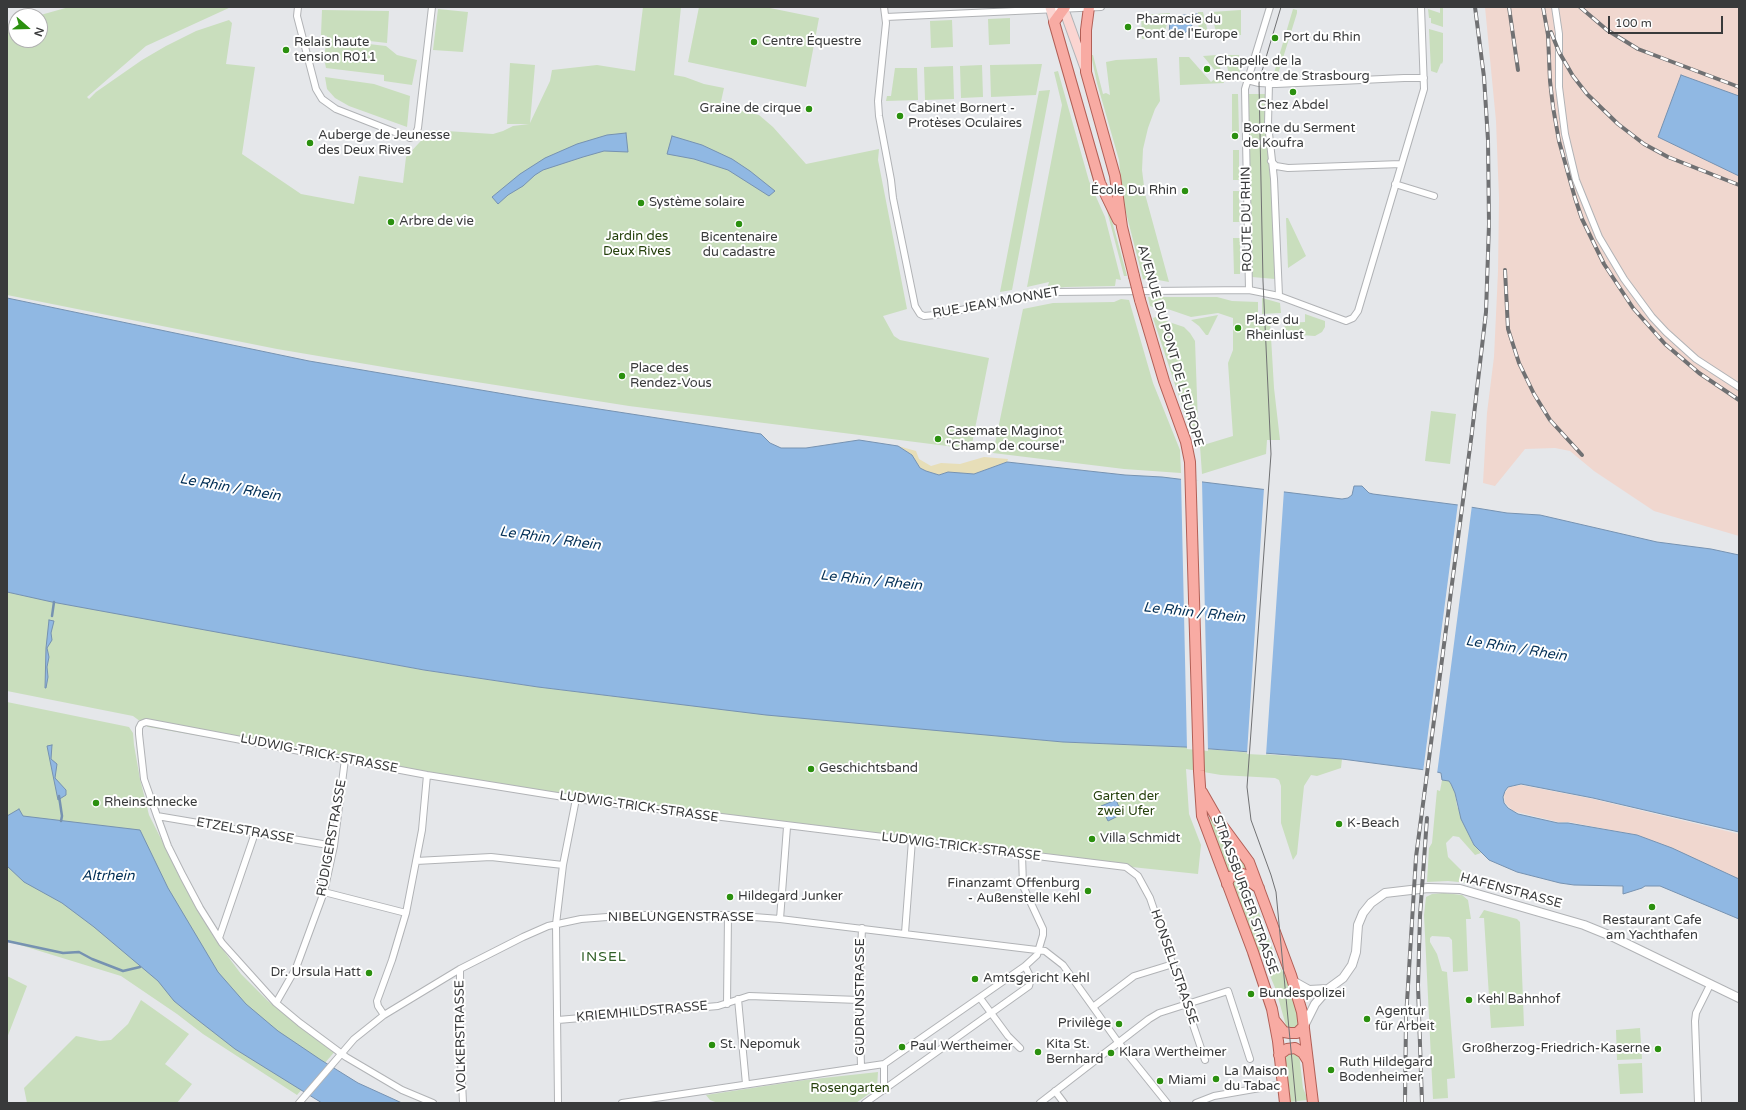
<!DOCTYPE html>
<meta charset="utf-8">
<style>
body{margin:0}
#map{position:relative;width:1746px;height:1110px;overflow:hidden;background:#e5e7ea;font-family:"Varela Round",sans-serif}
canvas{display:block}
.frame{position:absolute;inset:0;border:8px solid #393a3b;pointer-events:none}
.north{position:absolute;left:8px;top:8px;width:40px;height:40px;box-sizing:border-box;background:#fff;border:1px solid #b0b0b1;border-radius:50%;rotate:110deg;font-size:11px;font-weight:700;line-height:16px;text-align:center;color:#393a3b}
.north::after{content:'';display:block;margin:auto;width:14px;height:18px;background:#2b900f;clip-path:polygon(50% 0,100% 100%,50% 72%,0 100%)}
.scale{position:absolute;left:1608px;top:16px;width:115px;height:18px;box-sizing:border-box;border:2px solid #393a3b;border-top:0;padding-left:5px;font-size:12px;line-height:14px;white-space:nowrap;color:#393a3b;-webkit-text-stroke:3px #fff;paint-order:stroke}
</style>
<div id="map">
<canvas width="1746" height="1110"></canvas>
<div class="frame"></div>
<div class="north">N</div>
<div class="scale">100 m</div>
</div>
<script>
const ctx = document.querySelector('canvas').getContext('2d');
ctx.lineJoin = 'round';
function paint(path, color) { ctx.fillStyle = color; ctx.fill(path, 'evenodd'); }
const toPath = rows => new Path2D(rows.map(r => 'M' + r).join(''));
function stroke(path, color, width, dash) { ctx.strokeStyle = color; ctx.lineWidth = width; ctx.lineCap = dash ? 'butt' : 'round'; ctx.setLineDash(dash || []); ctx.stroke(path); }
function label(font, color, halo, rows, align = 'center') {
  ctx.font = font + ' "Varela Round",sans-serif'; ctx.lineWidth = 4; ctx.setLineDash([]); ctx.textBaseline = 'middle'; ctx.strokeStyle = halo; ctx.fillStyle = color; for (const [text, x, y, turn = 0] of rows) {
    ctx.save(); ctx.translate(x, y); ctx.rotate((+turn || 0) * Math.PI / 180); ctx.textAlign = isNaN(turn) ? turn : align; if (halo) ctx.strokeText(text, 0, 0); ctx.fillText(text, 0, 0); ctx.restore();
  }
}
paint(toPath([
 [1485,7,1739,7,1739,536,1654,511,1594,471,1570,451,1555,448,1525,449,1495,486,1483,483,1487,413,1494,357,1498,272,1499,198,1496,121],
 [1521,785,1593,799,1739,834,1739,879,1653,841,1637,835,1569,822,1558,822,1513,811,1505,803,1504,794,1509,787]
]), '#f0d7cf');
paint(toPath([
 [69,7,231,7,146,46,87,97,89,99,96,92,142,60,166,46,196,31,229,20,232,23,226,64,255,67,242,154,301,194,354,204,359,176,403,183,406,157,431,130,493,134,503,131,513,126,529,124,507,124,510,63,535,65,530,123,550,81,552,70,597,65,635,71,643,7,681,7,674,75,685,77,704,84,724,88,720,106,759,115,773,127,806,164,879,149,878,160,907,309,883,316,894,336,900,340,989,358,971,449,629,406,413,372,277,349,7,295,7,24,16,22,16,40,40,40,40,16,37,16],
 [699,7,765,7,819,18,806,87,688,62],
 [1440,7,1443,7,1443,27,1431,23,1431,18,1429,18,1428,9,1440,13],
 [438,9,468,12,463,52,433,50],
 [1293,9,1297,10,1297,13,1278,74,1274,73],
 [322,10,389,11,387,43,335,37,334,40,386,46,397,55,417,60,412,85,384,81,384,75,326,68,324,58,327,36,321,35],
 [1241,10,1241,35,1217,36,1211,12],
 [1198,12,1203,12,1209,36,1199,37],
 [1170,13,1163,38,1142,39,1141,15],
 [1010,18,1010,44,989,45,988,19],
 [952,20,953,47,931,48,930,21],
 [1429,29,1443,33,1443,61,1442,64,1441,63,1437,73,1431,71],
 [1091,55,1093,55,1103,94,1106,93,1110,95,1106,62,1116,60,1157,58,1160,101,1155,109,1148,128,1143,149,1142,170,1145,194,1169,282,1153,279,1149,280,1149,277,1149,280,1143,279,1123,201,1119,160,1097,83],
 [1217,55,1224,83,1180,85,1179,57,1189,57,1211,82,1219,75,1203,56],
 [1224,55,1239,55,1240,78,1230,78],
 [1058,56,1060,56,1109,210,1127,276,1124,276,1107,211,1092,177],
 [1042,64,1036,95,991,97,990,65],
 [982,65,983,97,961,98,960,66],
 [953,66,954,99,925,100,924,67],
 [895,68,917,68,918,100,886,101,887,96,891,96],
 [1058,71,1089,181,1105,217,1121,280,1116,279,1115,286,1066,287,1047,289,1049,282,1027,287,1062,105,1054,72],
 [325,77,374,84,410,96,407,127,349,106,335,98,327,89],
 [1050,90,1012,290,1000,292,1039,91],
 [1232,94,1238,94,1239,133,1232,133],
 [1248,94,1267,94,1267,140,1255,140,1248,147],
 [1254,145,1267,145,1271,179,1275,279,1252,277,1252,260,1249,236,1249,151],
 [1233,150,1239,150,1239,180,1233,180],
 [1233,191,1239,191,1240,222,1233,222],
 [1286,218,1288,218,1306,256,1288,268],
 [1233,238,1240,238,1240,274,1234,274],
 [1148,297,1217,297,1232,301,1258,302,1258,320,1270,320,1274,388,1280,440,1267,440,1266,454,1202,474,1200,446,1233,436,1228,363,1233,350,1233,318,1218,313,1191,317,1156,305,1156,308,1150,306],
 [1262,298,1280,303,1281,313,1262,314],
 [1121,299,1129,300,1153,383,1180,450,1181,473,1124,469,993,453,1023,309,1053,303,1114,302],
 [1305,314,1325,321,1325,327,1322,332,1315,336,1285,334,1284,319,1287,319,1287,323,1305,322],
 [1218,315,1208,335,1206,335,1199,326,1191,320],
 [1159,316,1160,319,1184,327,1190,333,1195,341,1198,424,1196,432,1192,436,1153,318],
 [1431,411,1456,414,1450,464,1425,461],
 [7,592,423,670,538,687,648,700,1063,742,1185,747,1275,755,1342,759,1341,768,1317,776,1311,775,1304,786,1297,854,1293,860,1281,823,1281,786,1279,780,1275,778,1221,775,1186,769,1189,814,1201,845,1198,874,980,851,783,826,432,776,148,727,133,716,7,691],
 [7,702,129,727,133,733,134,745,140,779,149,815,196,908,215,939,241,974,268,1001,298,1025,337,1049,297,1095,203,1034,177,1014,121,976,7,941],
 [1442,780,1449,781,1451,784,1455,793,1457,806,1474,845,1481,853,1475,855,1459,837,1453,836,1446,843,1448,857,1469,878,1469,883,1448,881,1427,882,1429,848,1432,843,1437,790,1440,791],
 [1209,818,1211,818,1235,848,1247,870,1237,868,1228,873,1208,820],
 [1241,877,1248,883,1278,964,1290,983,1300,1024,1298,1028,1288,1028,1286,1026,1276,990,1261,954,1255,946,1232,885,1237,878],
 [1444,893,1462,895,1468,900,1471,919,1466,919,1468,971,1453,972,1452,940,1449,937,1432,936,1430,938,1430,942,1437,954,1442,971,1447,972,1455,1078,1447,1079,1448,1098,1433,1099,1424,915,1426,897,1432,894],
 [1484,910,1517,919,1520,922,1524,1026,1491,1028,1484,918,1479,918],
 [7,976,27,986,7,1038],
 [141,1000,189,1034,165,1064,192,1084,177,1103,27,1103,24,1088,76,1036,100,1041,111,1040,128,1024],
 [1640,1028,1642,1059,1617,1060,1616,1030],
 [1288,1052,1299,1054,1303,1088,1308,1100,1289,1102,1285,1059],
 [1642,1063,1643,1093,1620,1094,1618,1064],
 [878,1072,877,1088,856,1103,718,1103,710,1100,706,1095,805,1080]
]), '#c9debd');
paint(toPath([
 [898,446,916,451,919,459,931,466,941,463,960,464,984,457,1008,459,1007,462,974,474,948,472,939,475,926,471,920,468,912,455]
]), '#e7deb8');
const water = toPath([
 [1197,14,1195,22,1185,33,1169,35,1170,20,1172,16,1197,14],
 [1681,75,1739,96,1739,176,1658,137,1681,75],
 [626,133,628,152,604,151,583,157,543,170,535,175,523,186,508,195,498,204,492,197,520,174,545,158,577,144,607,135,626,133],
 [672,136,702,145,732,159,750,171,775,191,769,196,728,170,694,159,667,154,672,136],
 [7,298,309,361,534,399,761,434,770,443,781,448,806,448,859,440,898,446,912,455,920,468,926,471,939,475,948,472,974,474,1007,462,1125,475,1162,477,1342,499,1348,498,1352,495,1354,486,1362,486,1369,493,1373,494,1458,505,1507,513,1540,515,1657,542,1711,549,1739,555,1739,832,1593,798,1521,784,1508,787,1505,791,1503,797,1504,803,1508,808,1518,814,1558,823,1568,823,1637,835,1672,848,1739,879,1739,919,1660,886,1645,886,1642,888,1623,894,1623,886,1574,885,1560,883,1517,872,1489,860,1474,845,1461,819,1455,793,1451,784,1449,781,1442,780,1441,773,1433,771,1342,759,1185,747,1063,742,766,715,538,687,424,670,52,602,7,592,7,298],
 [49,620,54,621,51,633,52,640,47,648,49,657,47,667,48,677,46,688,45,688,46,648,49,620],
 [52,745,51,759,57,764,55,778,66,790,66,795,58,800,47,746,52,745],
 [1116,800,1122,814,1108,821,1101,806,1116,800],
 [19,809,23,816,140,830,168,888,218,972,246,1004,278,1031,321,1060,358,1083,402,1103,322,1103,235,1049,185,1010,174,1001,158,981,94,927,62,903,24,882,7,866,7,816,19,809]
]);
paint(water, '#90b8e3');
stroke(water, '#7692b1', 1);
paint(toPath([
 [1181,478,1202,481,1208,751,1187,749],
 [1264,488,1284,490,1266,755,1247,754],
 [1458,503,1472,505,1437,774,1423,772]
]), '#e5e7ea');
stroke(toPath([
 [52,616,54,602],
 [59,796,62,816,61,821],
 [7,941,63,953,79,952,92,959,123,971,140,967]
]), '#7692b1', 2.5);
const minor = toPath([
 [298,7,297,16,316,89,322,99,336,109,410,138,415,136,418,128,432,7],
 [884,7,886,23,878,101,879,116,891,180,893,198,915,306,920,314,924,316,935,315,1054,292,1249,290,1279,296,1346,321,1353,318,1358,311,1424,89,1421,7],
 [1555,7,1559,34,1559,87,1565,134,1576,180,1599,237,1624,279,1652,317,1666,332,1696,359,1739,387],
 [886,17,1101,7],
 [1247,80,1259,83,1276,84,1404,78,1424,78],
 [1269,83,1268,124,1274,179,1279,296],
 [1271,161,1276,166,1288,168,1401,164],
 [1395,184,1434,196],
 [1249,290,1245,89,1270,7],
 [157,816,334,846],
 [416,861,491,857,563,865],
 [324,892,406,913],
 [780,919,787,827],
 [905,933,912,840],
 [219,938,255,833],
 [460,969,460,1039,463,1103],
 [980,998,1008,1036,1020,1048],
 [738,999,746,1084],
 [276,1003,296,968,324,892,334,846,345,759],
 [727,1004,728,915],
 [1093,1007,1134,976,1173,964],
 [384,1015,378,1006,377,1001,392,960,406,913,422,830,427,775],
 [558,1020,718,1006,749,996,859,1000],
 [861,1066,859,1000,862,928],
 [884,1090,884,1064],
 [1055,1091,1064,1103],
 [299,1103,354,1039,384,1015,460,969,523,937,548,926,581,919,633,915,728,915,780,919,1045,951,1063,965,1118,1042,1167,1103],
 [433,1103,402,1090,346,1057,300,1023,276,1003,222,943,200,908,183,876,168,846,157,816,144,779,139,734,139,728,141,724,146,722,427,775,576,799,1126,867,1138,876,1150,898,1205,1060],
 [558,1103,556,924,563,865,576,799],
 [622,1103,884,1064,1025,966,1037,955,1043,935,1043,929,1023,886,1022,854],
 [865,1103,1029,986,1031,978,1025,966],
 [1040,1103,1149,1019,1159,1013,1228,991,1250,1059],
 [1196,1103,1214,1096,1283,1084],
 [1698,1103,1695,1021,1696,1013,1710,985]
]);
const tertiary = toPath([
 [1293,981,1309,990,1328,989],
 [1304,1026,1315,1004,1328,989,1343,978,1352,965,1356,952,1358,925,1363,913,1371,903,1385,893,1428,888,1460,889,1584,925,1611,936,1739,998]
]);
const secondary = toPath([
 [1050,7,1054,22],
 [1063,7,1085,68]
]);
const primary = toPath([
 [1065,7,1054,22,1100,183,1118,220],
 [1089,7,1086,30,1086,72,1115,176,1122,227,1134,276],
 [1140,300,1164,381,1186,442,1190,462,1199,771,1202,816,1253,952,1272,1009,1278,1041,1285,1103],
 [1202,792,1218,820,1249,862,1291,975,1302,1012,1313,1103],
 [1227,884,1230,877,1240,873,1245,875,1249,881,1259,888],
 [1275,1021,1284,1032,1290,1033,1297,1033,1304,1026],
 [1279,1055,1287,1049,1295,1048,1303,1053,1308,1061]
]);
stroke(minor, '#b1b3b6', 8);
stroke(tertiary, '#b1b3b6', 10);
stroke(secondary, '#b1b3b6', 11);
stroke(primary, '#b25f56', 12);
stroke(minor, '#fff', 6);
stroke(tertiary, '#fff', 8);
stroke(secondary, '#fbd5d1', 9);
stroke(primary, '#f8aba3', 10);
stroke(toPath([
 [1281,7,1262,71,1259,83,1263,281,1271,454,1247,787,1251,820,1271,875,1276,892,1296,1103]
]), '#707173', 1);
const rail = toPath([
 [1509,7,1518,70],
 [1543,7,1548,35,1550,81,1553,107,1559,141,1575,198,1582,219,1604,264,1633,308,1665,344,1699,373,1739,400],
 [1580,7,1607,30,1638,49,1739,87],
 [1551,32,1559,52,1573,76,1587,94,1618,124,1644,144,1668,157,1739,185],
 [1505,270,1508,329,1519,363,1534,394,1550,420,1582,455],
 [1405,1103,1406,1018,1416,857,1472,432,1486,312,1489,224,1488,140,1484,77,1475,7],
 [1422,1103,1418,985,1420,916,1427,818]
]);
stroke(rail, '#707173', 4);
stroke(rail, '#fff', 2.5, [8]);
const primaryBridge = toPath([
 [1134,276,1140,300]
]);
stroke(primaryBridge, '#b25f56', 12, []);
stroke(primaryBridge, '#f8aba3', 10);
for (const [x, y, r, color] of [
 [1128,27,4,"#2b900f"],
 [1275,38,4,"#2b900f"],
 [754,42,4,"#2b900f"],
 [286,50,4,"#2b900f"],
 [1207,69,4,"#2b900f"],
 [1293,92,4,"#2b900f"],
 [809,109,4,"#2b900f"],
 [900,116,4,"#2b900f"],
 [1235,136,4,"#2b900f"],
 [310,143,4,"#2b900f"],
 [1185,191,4,"#2b900f"],
 [641,203,4,"#2b900f"],
 [391,222,4,"#2b900f"],
 [739,224,4,"#2b900f"],
 [1238,328,4,"#2b900f"],
 [622,376,4,"#2b900f"],
 [938,439,4,"#2b900f"],
 [811,769,4,"#2b900f"],
 [96,803,4,"#2b900f"],
 [1339,824,4,"#2b900f"],
 [1092,839,4,"#2b900f"],
 [1088,891,4,"#2b900f"],
 [730,897,4,"#2b900f"],
 [1652,907,4,"#2b900f"],
 [369,973,4,"#2b900f"],
 [975,979,4,"#2b900f"],
 [1251,994,4,"#2b900f"],
 [1469,1000,4,"#2b900f"],
 [1367,1019,4,"#2b900f"],
 [1119,1024,4,"#2b900f"],
 [712,1045,4,"#2b900f"],
 [902,1047,4,"#2b900f"],
 [1658,1049,4,"#2b900f"],
 [1038,1052,4,"#2b900f"],
 [1111,1053,4,"#2b900f"],
 [1331,1070,4,"#2b900f"],
 [1216,1079,4,"#2b900f"],
 [1160,1081,4,"#2b900f"]
]) { const dot = new Path2D(); dot.arc(x, y, r, 0, 2 * Math.PI); ctx.fillStyle = color; ctx.fill(dot); stroke(dot, '#fff', 1.5); }
label('13px', '#393a3b', '#fff', [
 ["Pharmacie du",1136,20],
 ["Pont de l'Europe",1136,35],
 ["Port du Rhin",1283,38],
 ["Centre Équestre",762,42],
 ["Relais haute",294,43],
 ["tension R011",294,58],
 ["Chapelle de la",1215,62],
 ["Rencontre de Strasbourg",1215,77],
 ["Chez Abdel",1293,106,"center"],
 ["Graine de cirque",801,109,"right"],
 ["Cabinet Bornert -",908,109],
 ["Protèses Oculaires",908,124],
 ["Borne du Serment",1243,129],
 ["de Koufra",1243,144],
 ["Auberge de Jeunesse",318,136],
 ["des Deux Rives",318,151],
 ["École Du Rhin",1177,191,"right"],
 ["Système solaire",649,203],
 ["Arbre de vie",399,222],
 ["Bicentenaire",739,238,"center"],
 ["du cadastre",739,253,"center"],
 ["Place du",1246,321],
 ["Rheinlust",1246,336],
 ["Place des",630,369],
 ["Rendez-Vous",630,384],
 ["Casemate Maginot",946,432],
 ["\"Champ de course\"",946,447],
 ["Geschichtsband",819,769],
 ["Rheinschnecke",104,803],
 ["K-Beach",1347,824],
 ["Villa Schmidt",1100,839],
 ["Finanzamt Offenburg",1080,884,"right"],
 ["- Außenstelle Kehl",1080,899,"right"],
 ["Hildegard Junker",738,897],
 ["Restaurant Cafe",1652,921,"center"],
 ["am Yachthafen",1652,936,"center"],
 ["Dr. Ursula Hatt",361,973,"right"],
 ["Amtsgericht Kehl",983,979],
 ["Bundespolizei",1259,994],
 ["Kehl Bahnhof",1477,1000],
 ["Agentur",1375,1012],
 ["für Arbeit",1375,1027],
 ["Privilège",1111,1024,"right"],
 ["St. Nepomuk",720,1045],
 ["Kita St.",1046,1045],
 ["Bernhard",1046,1060],
 ["Paul Wertheimer",910,1047],
 ["Großherzog-Friedrich-Kaserne",1650,1049,"right"],
 ["Klara Wertheimer",1119,1053],
 ["Ruth Hildegard",1339,1063],
 ["Bodenheimer",1339,1078],
 ["La Maison",1224,1072],
 ["du Tabac",1224,1087],
 ["Miami",1168,1081]
], 'left');
label('13px', '#393a3b', '#fff', [
 ["ROUTE DU RHIN",1247,219,-91],
 ["RUE JEAN MONNET",996,303,-10],
 ["AVENUE DU PONT DE L'EUROPE",1170,346,74],
 ["LUDWIG-TRICK-STRASSE",319,754,11],
 ["LUDWIG-TRICK-STRASSE",639,807,8],
 ["ETZELSTRASSE",245,831,10],
 ["RÜDIGERSTRASSE",332,838,-80],
 ["LUDWIG-TRICK-STRASSE",961,847,7],
 ["HAFENSTRASSE",1511,891,15],
 ["STRASSBURGER STRASSE",1245,895,70],
 ["NIBELUNGENSTRASSE",681,918],
 ["HONSELLSTRASSE",1174,967,71],
 ["GUDRUNSTRASSE",861,997,-90],
 ["KRIEMHILDSTRASSE",642,1012,-5],
 ["VOLKERSTRASSE",461,1036,-91]
]);
label('13px', '#25400c', '#fff', [
 ["Jardin des",637,237],
 ["Deux Rives",637,252],
 ["Garten der",1126,797],
 ["zwei Ufer",1126,812],
 ["Rosengarten",850,1089]
]);
label('italic 14px', '#022f56', '#fff', [
 ["Le Rhin / Rhein",230,488,10],
 ["Le Rhin / Rhein",550,539,8],
 ["Le Rhin / Rhein",871,581,6],
 ["Le Rhin / Rhein",1194,613,6],
 ["Le Rhin / Rhein",1516,649,9],
 ["Altrhein",108,876]
]);
ctx.letterSpacing = '1px';
label('14px', '#316028', '#fff', [
 ["INSEL",604,957]
]);
ctx.letterSpacing = '0px';
</script>
